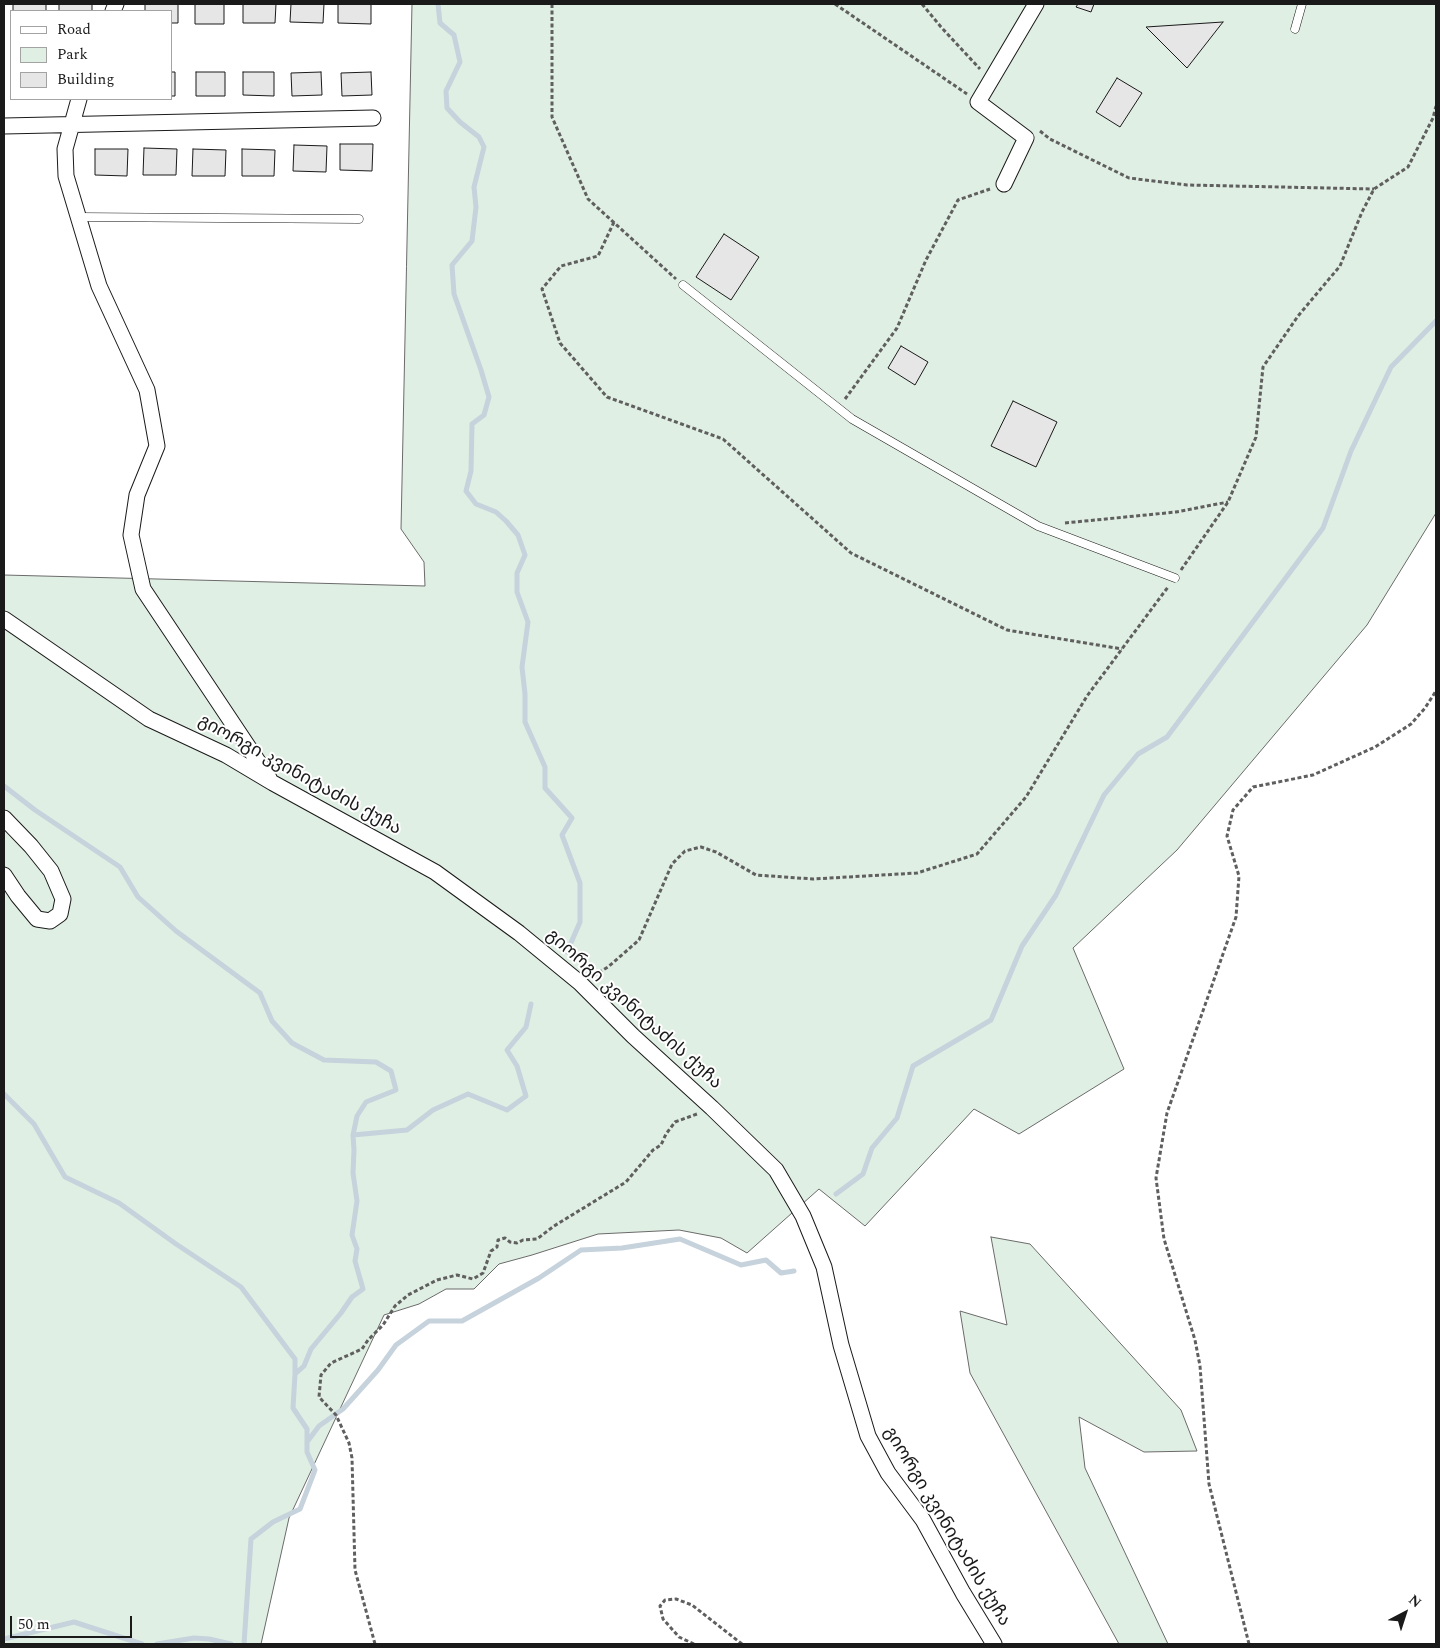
<!DOCTYPE html>
<meta charset="utf-8">
<style>
body{margin:0}
#map{position:relative;width:1440px;height:1648px;overflow:hidden;background:#fff;font-family:Spectral,serif}
canvas{display:block}
.frame{position:absolute;inset:0;border:5px solid #1a1a1a;pointer-events:none}
.legend{position:absolute;left:10px;top:10px;width:162px;height:90px;box-sizing:border-box;background:#fff;border:1px solid #a3a3a3;margin:0;padding:6px 9px;list-style:none;font-size:15px;color:#1a1a1a}
.legend li{display:flex;align-items:center;gap:10px;height:25px}
.legend b{width:25px;border:1px solid #a3a3a3}
.north{position:absolute;left:1380px;top:1588px;width:50px;height:50px;-webkit-text-stroke:4px #fff;paint-order:stroke;rotate:40deg;font-size:14px;font-weight:700;line-height:20px;text-align:center;color:#1a1a1a}
.north::after{content:'';display:block;margin:auto;width:18px;height:22px;background:#1a1a1a;clip-path:polygon(50% 0,100% 100%,50% 72%,0 100%)}
.scale{position:absolute;left:10px;top:1616px;width:122px;height:22px;box-sizing:border-box;border:2px solid #1a1a1a;border-top:0;padding-left:6px;font-size:15px;line-height:18px;white-space:nowrap;color:#1a1a1a;-webkit-text-stroke:4px #fff;paint-order:stroke}
</style>
<div id="map">
<canvas width="1440" height="1648"></canvas>
<div class="frame"></div>
<ul class="legend">
<li><b style="height:6px;background:#fff"></b>Road</li>
<li><b style="height:14px;background:#e0efe3"></b>Park</li>
<li><b style="height:14px;background:#e6e6e6"></b>Building</li>
</ul>
<div class="north">N</div>
<div class="scale">50 m</div>
</div>
<script>
const ctx = document.querySelector('canvas').getContext('2d');
ctx.lineJoin = 'round';
function paint(path, color) { ctx.fillStyle = color; ctx.fill(path, 'evenodd'); }
const toPath = rows => new Path2D(rows.map(r => 'M' + r).join(''));
function stroke(path, color, width, dash) { ctx.strokeStyle = color; ctx.lineWidth = width; ctx.lineCap = dash ? 'butt' : 'round'; ctx.setLineDash(dash || []); ctx.stroke(path); }
function label(font, color, halo, rows, align = 'center') {
  ctx.font = font + ' Spectral,"Noto Sans Georgian",serif'; ctx.lineWidth = 4; ctx.setLineDash([]); ctx.textBaseline = 'middle'; ctx.strokeStyle = halo; ctx.fillStyle = color; for (const [text, x, y, turn = 0] of rows) {
    ctx.save(); ctx.translate(x, y); ctx.rotate((+turn || 0) * Math.PI / 180); ctx.textAlign = isNaN(turn) ? turn : align; if (halo) ctx.strokeText(text, 0, 0); ctx.fillText(text, 0, 0); ctx.restore();
  }
}
const green = toPath([
 [412,4,1436,4,1436,513,1367,625,1177,850,1073,948,1124,1069,1019,1134,974,1109,865,1226,819,1189,747,1253,721,1238,679,1230,598,1234,532,1255,499,1264,474,1289,446,1289,419,1304,384,1315,289,1518,261,1644,4,1644,4,575,425,586,424,562,401,529,412,4],
 [991,1237,1030,1244,1181,1410,1197,1451,1144,1452,1079,1417,1085,1468,1168,1644,1119,1644,970,1373,960,1311,1007,1325,991,1237]
]);
paint(green, '#e0efe3');
stroke(green, '#6a6a6a', 1);
stroke(toPath([
 [438,4,440,23,454,35,460,62,446,91,447,108,460,122,479,137,484,147,474,187,476,207,472,241,452,265,454,294,481,370,489,397,484,415,472,424,471,471,466,491,476,504,496,512,506,521,518,535,525,555,517,573,517,592,528,622,522,667,525,694,525,722,545,767,545,788,572,818,562,835,580,883,580,922,567,952],
 [4,786,35,810,120,867,138,897,176,931,260,993,272,1021,292,1043,324,1060,376,1062,391,1071,396,1090,366,1102,357,1116,353,1135,354,1150,353,1173,357,1201,352,1235,357,1249,355,1261,363,1289,352,1297,341,1313,311,1349,304,1366,295,1374,293,1408,307,1429,307,1452,315,1470,300,1509,273,1522,251,1539,244,1644],
 [4,1094,34,1124,65,1177,119,1203,176,1244,241,1287,295,1359,295,1374],
 [353,1135,407,1130,433,1110,468,1094,507,1110,526,1096,517,1066,507,1050,526,1027,531,1004],
 [836,1194,863,1174,872,1148,897,1118,913,1066,991,1020,1022,946,1056,895,1104,795,1138,754,1167,737,1323,528,1351,451,1391,367,1436,321],
 [307,1442,319,1426,343,1409,378,1370,396,1345,429,1321,462,1321,539,1278,581,1250,622,1248,680,1239,741,1265,766,1260,781,1273,794,1271],
 [4,1639,74,1622,142,1644],
 [157,1644,194,1638,209,1639,231,1644]
]), '#c6d2dc', 5);
const building = toPath([
 [13,4,46,4,46,11,13,11,13,4],
 [59,4,92,4,92,11,59,11,59,4],
 [145,4,178,4,178,23,171,23,171,11,145,11,145,4],
 [195,4,224,4,224,24,195,24,195,4],
 [243,4,276,4,275,23,243,23,243,4],
 [291,4,324,4,323,23,290,22,291,4],
 [338,4,371,4,371,24,338,23,338,4],
 [1078,4,1094,4,1091,12,1076,7,1078,4],
 [1223,22,1187,68,1146,27,1223,22],
 [171,72,175,72,175,96,171,96,171,72],
 [196,72,225,72,225,96,196,96,196,72],
 [243,72,274,72,274,96,243,95,243,72],
 [321,72,322,95,292,96,291,73,321,72],
 [371,72,372,95,342,96,341,73,371,72],
 [1117,78,1142,93,1120,127,1096,112,1117,78],
 [340,144,373,144,372,171,340,170,340,144],
 [294,145,327,146,326,172,293,171,294,145],
 [144,148,177,149,176,175,143,175,144,148],
 [95,149,128,149,127,176,95,175,95,149],
 [193,149,226,150,225,176,192,176,193,149],
 [242,149,275,150,274,176,242,176,242,149],
 [724,234,759,257,731,300,696,277,724,234],
 [901,346,928,362,915,385,888,368,901,346],
 [1013,401,1057,422,1036,467,991,446,1013,401]
]);
paint(building, '#e6e6e6');
stroke(building, '#1a1a1a', 1);
const lane = toPath([
 [1295,29,1302,4],
 [78,217,359,219],
 [683,285,852,419,1038,526,1175,578]
]);
const street = toPath([
 [113,11,116,4],
 [79,99,65,149,66,176,99,286,147,390,157,446,137,495,131,535,143,589,269,778],
 [4,126,373,118],
 [1004,184,1026,138,978,102,1036,4],
 [4,619,149,719,226,755,273,783,435,872,519,933,580,983,633,1036,712,1108,776,1170,803,1216,824,1267,841,1345,868,1436,888,1473,923,1520,963,1593,994,1644],
 [4,818,31,846,51,871,63,899,60,914,50,921,37,919,18,896,4,875]
]);
stroke(lane, '#1a1a1a', 9);
stroke(street, '#1a1a1a', 17);
stroke(toPath([
 [552,4,552,117,588,199,676,279],
 [835,4,967,94],
 [922,4,941,27,980,69],
 [1040,131,1050,139,1129,178,1187,185,1374,189],
 [614,222,598,256,561,266,542,289,560,343,607,397,723,439,851,553,1007,630,1122,649],
 [845,399,897,328,926,260,958,200,990,189],
 [1065,523,1176,512,1228,502],
 [1181,570,1228,502,1256,437,1263,367,1298,316,1340,266,1362,212,1374,189,1408,167,1433,118,1436,106],
 [593,976,608,967,639,940,672,864,685,851,701,847,716,852,756,875,813,879,917,873,977,854,1026,797,1087,696,1168,587],
 [375,1644,355,1570,352,1458,349,1443,336,1415,319,1397,321,1375,331,1363,362,1349,368,1340,383,1325,395,1306,408,1295,437,1280,457,1275,473,1279,483,1273,491,1251,497,1247,498,1240,505,1238,510,1242,517,1243,523,1240,537,1239,554,1226,626,1182,653,1150,661,1145,666,1134,675,1122,697,1114],
 [694,1644,679,1637,663,1619,660,1606,665,1600,676,1599,692,1605,742,1644],
 [1249,1644,1209,1484,1200,1366,1195,1340,1164,1239,1156,1178,1167,1113,1236,917,1239,876,1227,836,1233,810,1253,787,1313,775,1375,747,1411,724,1425,708,1436,691]
]), '#5f5f5f', 3, [4, 2.5]);
stroke(lane, '#fff', 8);
stroke(street, '#fff', 15);
label('18px', '#1a1a1a', '#fff', [
 ["გიორგი კვინიტაძის ქუჩა",299,776,29],
 ["გიორგი კვინიტაძის ქუჩა",633,1010,42],
 ["გიორგი კვინიტაძის ქუჩა",946,1527,59]
]);
</script>
